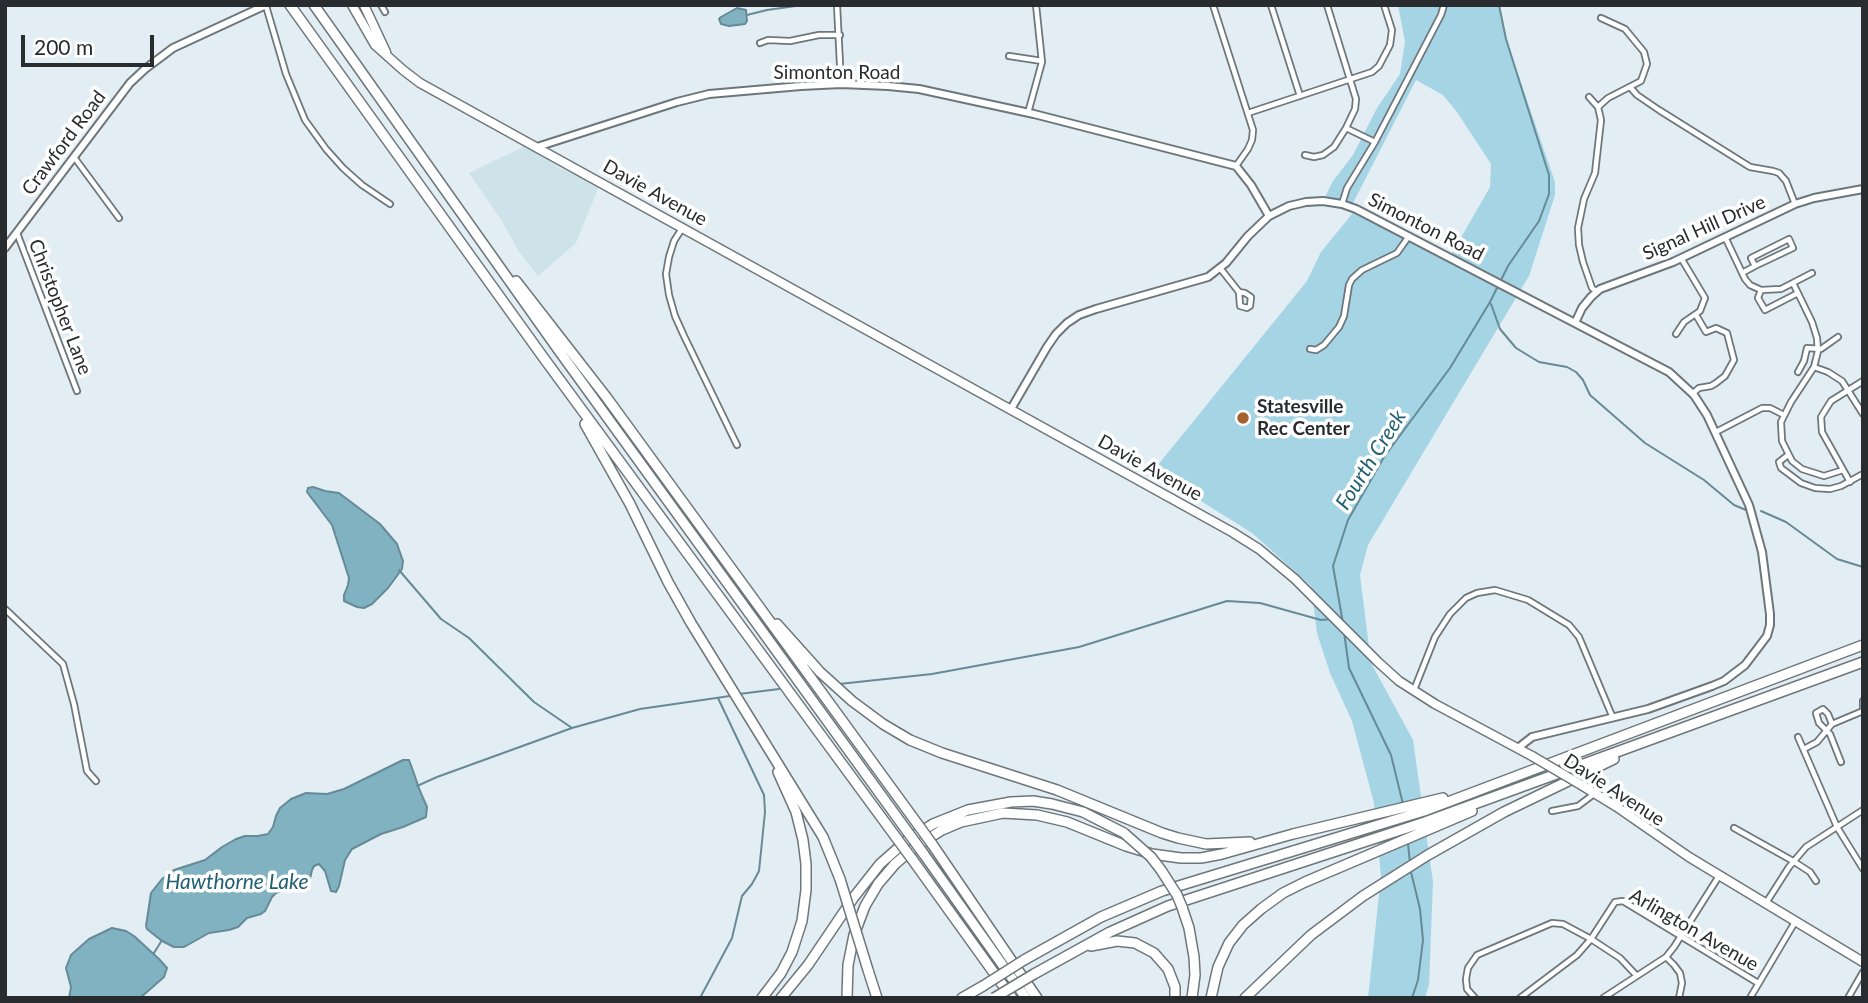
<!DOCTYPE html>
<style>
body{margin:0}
#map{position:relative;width:1868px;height:1003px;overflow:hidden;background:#e2eef3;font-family:Lato,sans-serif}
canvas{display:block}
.frame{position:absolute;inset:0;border:7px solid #282c2e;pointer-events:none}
.scale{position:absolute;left:21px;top:35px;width:133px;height:32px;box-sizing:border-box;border:4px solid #282c2e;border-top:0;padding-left:9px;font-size:21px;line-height:24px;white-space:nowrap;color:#282c2e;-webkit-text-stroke:5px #fff;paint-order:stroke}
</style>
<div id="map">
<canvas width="1868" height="1003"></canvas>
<div class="frame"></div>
<div class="scale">200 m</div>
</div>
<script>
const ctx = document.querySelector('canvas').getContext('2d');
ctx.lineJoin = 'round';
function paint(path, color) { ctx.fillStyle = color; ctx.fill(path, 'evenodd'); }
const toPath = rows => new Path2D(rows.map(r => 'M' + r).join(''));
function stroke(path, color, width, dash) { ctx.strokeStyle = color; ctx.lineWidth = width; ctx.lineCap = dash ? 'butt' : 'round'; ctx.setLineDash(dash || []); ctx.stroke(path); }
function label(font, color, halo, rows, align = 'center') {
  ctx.font = font + ' Lato,sans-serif'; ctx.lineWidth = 7; ctx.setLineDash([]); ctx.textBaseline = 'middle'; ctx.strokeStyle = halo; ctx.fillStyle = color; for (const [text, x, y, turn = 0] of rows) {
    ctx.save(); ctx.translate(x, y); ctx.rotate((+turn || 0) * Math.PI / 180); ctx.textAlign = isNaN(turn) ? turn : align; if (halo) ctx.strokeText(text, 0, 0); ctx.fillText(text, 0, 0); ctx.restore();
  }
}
paint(toPath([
 [525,146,558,167,599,186,576,243,538,276,518,250,502,221,469,173]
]), '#cee2e9');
paint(toPath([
 [1398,5,1499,5,1506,39,1555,182,1555,195,1529,276,1368,545,1360,575,1371,663,1413,740,1433,882,1429,985,1425,998,1368,998,1381,876,1374,803,1352,721,1330,673,1317,633,1311,586,1252,533,1153,471,1307,281,1321,252,1356,209,1451,255,1490,187,1491,164,1457,112,1443,95,1416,80,1351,207,1323,201,1333,181,1353,155,1377,108,1400,74,1405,42]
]), '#a5d4e4');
const water = toPath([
 [737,8,746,10,747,21,745,24,729,26,721,24,719,19,721,17,737,8],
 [313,487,325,491,339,493,380,524,397,544,403,561,402,569,388,588,372,604,364,608,357,607,344,601,344,595,348,585,349,578,332,525,307,492,308,488,313,487],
 [403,760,409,760,412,768,420,791,427,807,426,817,403,827,381,834,352,849,345,860,339,886,336,892,331,891,325,871,319,864,314,866,312,870,309,883,306,889,284,890,276,893,272,897,265,911,261,914,247,918,238,927,229,930,209,933,184,947,174,947,162,941,147,929,146,926,151,893,162,879,174,870,205,860,222,847,236,839,245,836,258,836,268,834,273,827,276,816,280,808,291,799,306,793,327,794,344,789,403,760],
 [112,928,126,931,134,936,159,959,167,968,164,977,140,998,69,998,71,987,66,968,71,955,89,939,112,928]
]);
paint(water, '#81b2c2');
stroke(water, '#668a96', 2);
stroke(toPath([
 [747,15,767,10,803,5],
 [1491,304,1500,329,1516,348,1539,362,1567,367,1576,372,1583,380,1590,395,1645,443,1704,480,1734,505,1746,510],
 [1761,511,1786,522,1837,559,1863,567],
 [399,570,441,619,469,638,534,702,572,728],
 [1343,623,1333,566,1348,520,1384,457,1450,368,1490,302,1508,266,1539,221,1549,194,1549,175,1506,39,1499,5],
 [1344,632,1349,668,1391,755,1403,804],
 [839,684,932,674,1079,647,1227,601,1260,603,1321,620,1332,619],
 [739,694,779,689],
 [417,786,437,777,572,728,640,709,730,696],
 [1408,844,1410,863],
 [1411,872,1420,909,1423,940,1418,980,1412,998],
 [154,953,162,940],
 [700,998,732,938,742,896,752,884,759,871,765,812,764,795,718,698]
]), '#668a96', 2);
const minor = toPath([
 [381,5,385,12],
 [837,5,841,84],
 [1213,5,1253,130,1252,140,1248,149,1236,166],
 [1271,5,1300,96],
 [266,6,286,74,305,120,326,149,343,168,362,185,390,204],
 [760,43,768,40,790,41,819,35,840,35],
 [1009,56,1042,61],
 [1630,87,1637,95,1659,110,1750,167,1773,171,1779,173,1786,181,1795,204],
 [1589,97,1598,107],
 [1028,113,1042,62,1036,5],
 [1248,113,1372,72,1379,66,1390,45,1392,30,1384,5],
 [1346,128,1375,142],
 [1305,155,1314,157,1323,155,1334,147,1346,128,1355,109,1356,99,1327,5],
 [74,157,119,218],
 [1342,204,1347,188,1375,142,1441,15,1444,5],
 [683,227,674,241,669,257,666,274,669,295,675,316,684,336,737,445],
 [17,233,77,391],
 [1725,237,1745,279,1750,285,1761,290,1781,289,1812,273],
 [1220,268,1239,292],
 [1742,273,1755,266,1793,248,1789,239,1751,258,1755,266],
 [1793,283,1812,322,1817,338,1818,351,1814,367,1791,402,1781,422,1782,441,1792,461,1802,469,1824,476,1843,470],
 [1761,290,1758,298,1765,310,1798,293],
 [1239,292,1245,293,1251,297,1250,306,1247,308,1240,306,1239,292],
 [1597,292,1592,288,1583,262,1579,245,1578,228,1584,199,1595,173,1601,120,1598,107,1608,98,1641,81,1647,64,1644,52,1625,29,1601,18],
 [1676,334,1684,322,1700,311,1705,298,1681,258],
 [1310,349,1316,350,1324,345,1339,327,1344,316,1349,285,1352,279,1362,270,1397,253,1409,236],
 [1814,367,1828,372,1842,381,1863,414],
 [1798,372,1804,361,1807,348,1821,349,1838,337],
 [1692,394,1699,388,1711,386,1716,383,1725,376,1734,360,1727,333,1716,328,1706,332,1696,315],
 [1716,432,1762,408,1770,408,1784,415],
 [1788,455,1779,462,1781,468,1801,483,1815,488,1830,489,1841,486,1863,474],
 [1850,482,1822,432,1821,417,1831,401,1863,381],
 [5,609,63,664,74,704,87,771,96,781],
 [1414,690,1435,637,1450,614,1466,598,1477,593,1495,590,1528,600,1569,625,1579,637,1613,718],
 [1863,701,1863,708],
 [1832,724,1828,714,1823,709,1816,713,1819,723,1830,734,1841,762],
 [1798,737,1837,827,1863,869],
 [1804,749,1817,742,1832,724,1863,711],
 [1552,811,1578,806,1594,794],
 [1734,828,1793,861,1810,872,1816,881],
 [1766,903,1789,867,1806,847,1863,810],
 [1666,957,1674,965,1680,973,1682,983,1679,998],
 [1475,998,1467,989,1466,979,1468,968,1477,955,1552,923,1563,924,1591,939,1620,958,1636,975],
 [1520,998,1577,955,1591,939,1615,902,1623,901,1758,983],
 [1603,998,1666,957,1674,947,1719,876],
 [1750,998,1795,922],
 [1848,998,1863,972]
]);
const tertiary = toPath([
 [537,147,677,102,709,94,801,86,841,84,888,86,919,89,1034,114,1236,166,1251,185,1269,216],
 [5,248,130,83,145,69,173,48,266,5],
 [1575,323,1582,308,1591,297,1600,289,1673,262,1795,204,1814,198,1863,189],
 [1011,409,1047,347,1056,334,1067,323,1079,315,1096,309,1208,277,1226,263,1248,236,1269,216,1289,206,1306,202,1323,201,1342,204,1356,209,1669,372,1694,395,1707,415,1749,505,1762,552,1770,614,1770,625,1767,636,1745,665,1724,681,1712,686,1648,709,1532,737,1518,748]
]);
const primary = toPath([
 [352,5,375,45,403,70,420,83,1232,532,1259,549,1295,579,1378,662,1399,681,1435,704,1532,756],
 [364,5,386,52],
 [1583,786,1617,807,1689,857,1863,962]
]);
const motorway = toPath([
 [290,5,543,357,898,840],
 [314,5,557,348,907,831],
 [516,281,607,398,919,826],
 [585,424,630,504,668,582,691,623,823,837,840,879],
 [777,624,820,672,852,701,883,724,910,740,942,753,1057,790,1162,833,1178,838,1206,844,1250,842],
 [932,844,1037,998],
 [923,853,1026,998],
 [912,859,1012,998],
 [1182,907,1189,928,1194,957,1195,975,1192,998],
 [1091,946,1117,941,1135,943,1154,953,1168,969,1175,987,1175,998],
 [1024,960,1101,917,1162,891,1424,811,1863,645],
 [868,970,877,998],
 [1034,974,1110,932,1168,906,1425,822,1863,662],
 [762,998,781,973,792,952,802,921,806,890,806,864,803,840,796,812,778,772],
 [781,998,808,965,854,897,880,864,906,841,933,824,968,810,1011,802,1033,801,1052,804,1083,812,1124,833],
 [847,998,848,965,854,935,865,906,878,884,895,864,915,847,942,830,961,822,1003,813,1037,815,1067,822,1126,846,1152,854,1181,858,1201,858,1222,854,1293,834,1443,798],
 [962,998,983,986],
 [1211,998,1218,967,1229,943,1243,925,1261,909,1283,893,1305,882,1472,811],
 [1245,998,1311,935,1363,896,1428,855,1504,812,1614,759]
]);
stroke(minor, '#6d777b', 8);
stroke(tertiary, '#6d777b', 10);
stroke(primary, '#6d777b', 11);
stroke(motorway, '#6d777b', 12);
stroke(minor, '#fff', 4.5);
stroke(tertiary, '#fff', 6);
stroke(primary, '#fff', 8);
stroke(motorway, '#fff', 9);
const primaryBridge = toPath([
 [1532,756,1583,786]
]);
const motorwayBridge = toPath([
 [919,826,932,844],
 [907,831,923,853],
 [1124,833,1151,857,1161,870,1177,895,1182,907],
 [898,840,912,859],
 [840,879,868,970],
 [983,986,1024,960],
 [994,998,1034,974]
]);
stroke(primaryBridge, '#6d777b', 11, []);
stroke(motorwayBridge, '#6d777b', 12, []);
stroke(primaryBridge, '#fff', 8);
stroke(motorwayBridge, '#fff', 9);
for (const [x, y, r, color] of [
 [1243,418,7,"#a4612f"]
]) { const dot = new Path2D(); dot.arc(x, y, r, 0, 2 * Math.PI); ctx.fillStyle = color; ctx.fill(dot); stroke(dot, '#fff', 2.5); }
label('19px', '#282c2e', '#fff', [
 ["Simonton Road",837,73],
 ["Crawford Road",64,143,-53],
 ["Davie Avenue",655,193,29],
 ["Simonton Road",1426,227,27],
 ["Signal Hill Drive",1704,228,-24],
 ["Christopher Lane",60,307,69],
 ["Davie Avenue",1150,468,29],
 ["Davie Avenue",1614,790,33],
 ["Arlington Avenue",1694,930,30]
]);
label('bold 19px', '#282c2e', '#fff', [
 ["Statesville",1257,407],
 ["Rec Center",1257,429]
], 'left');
label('italic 21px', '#216072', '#fff', [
 ["Fourth Creek",1371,460,-58],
 ["Hawthorne Lake",237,882]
]);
</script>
